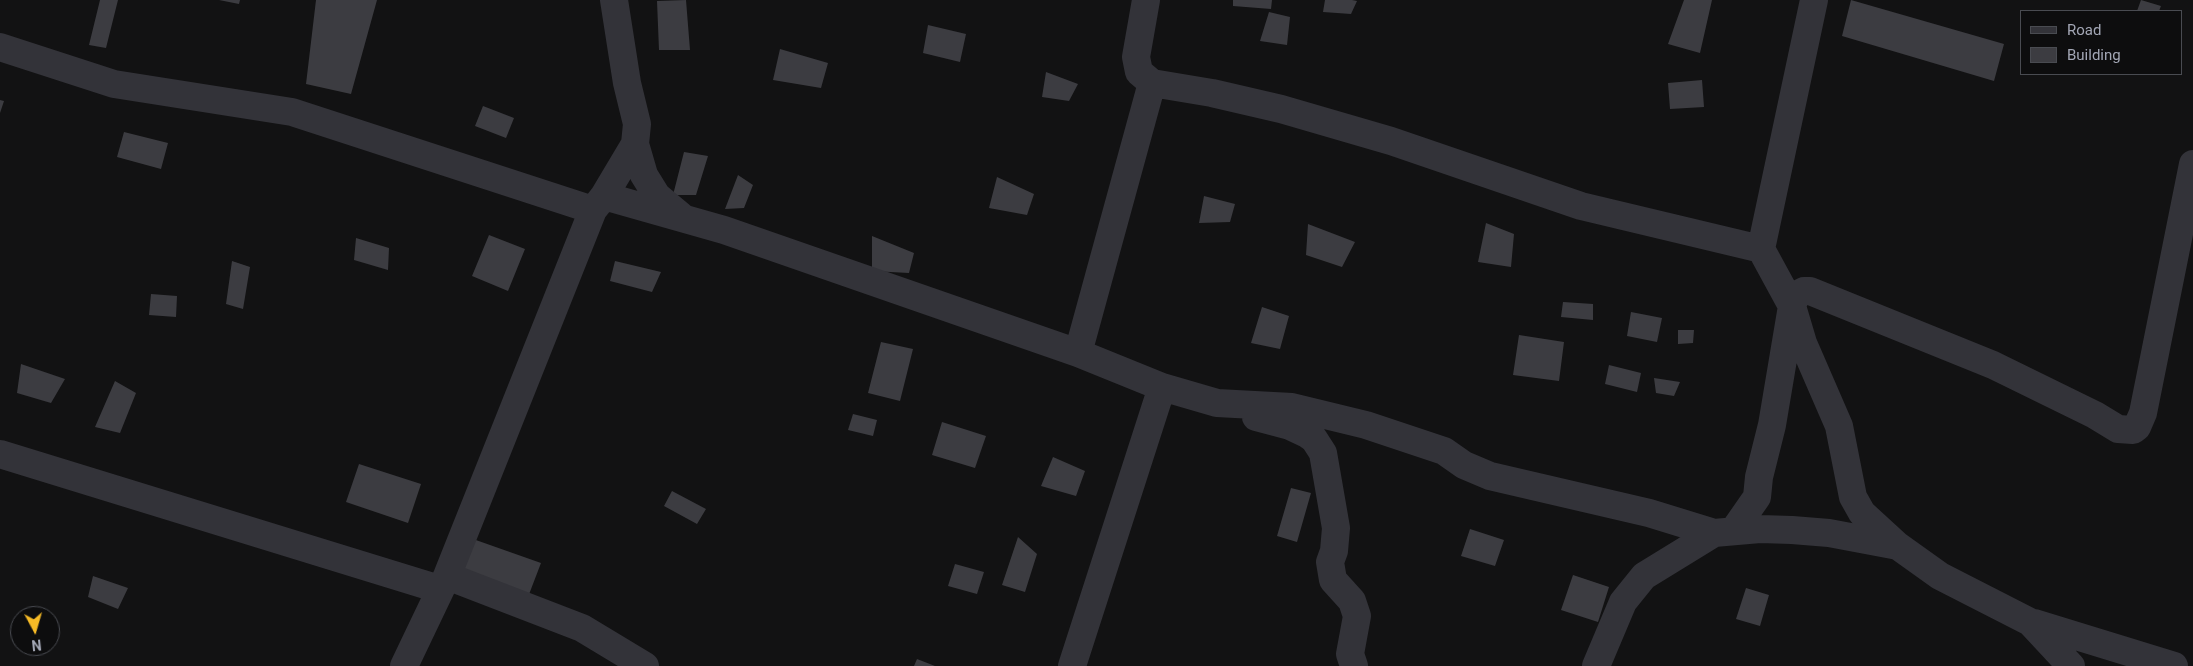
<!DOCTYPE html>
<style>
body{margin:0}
#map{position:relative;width:2193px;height:666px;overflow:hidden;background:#121213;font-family:Roboto,sans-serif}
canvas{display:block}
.legend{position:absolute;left:2020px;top:10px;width:162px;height:65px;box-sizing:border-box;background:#0d0d0e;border:1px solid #494b51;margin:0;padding:6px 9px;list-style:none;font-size:15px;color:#a3a7b5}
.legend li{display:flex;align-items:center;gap:10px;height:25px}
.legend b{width:25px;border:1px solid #494b51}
.north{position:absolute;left:10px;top:606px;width:50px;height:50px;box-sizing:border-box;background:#0d0d0e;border:1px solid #494b51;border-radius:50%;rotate:174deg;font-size:14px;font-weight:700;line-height:20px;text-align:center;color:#a3a7b5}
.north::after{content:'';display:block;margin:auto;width:18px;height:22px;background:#f7bb26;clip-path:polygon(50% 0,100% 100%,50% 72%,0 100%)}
</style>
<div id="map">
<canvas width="2193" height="666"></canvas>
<ul class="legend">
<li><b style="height:6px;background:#333339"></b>Road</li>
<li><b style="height:14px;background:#3c3c41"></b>Building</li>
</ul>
<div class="north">N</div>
</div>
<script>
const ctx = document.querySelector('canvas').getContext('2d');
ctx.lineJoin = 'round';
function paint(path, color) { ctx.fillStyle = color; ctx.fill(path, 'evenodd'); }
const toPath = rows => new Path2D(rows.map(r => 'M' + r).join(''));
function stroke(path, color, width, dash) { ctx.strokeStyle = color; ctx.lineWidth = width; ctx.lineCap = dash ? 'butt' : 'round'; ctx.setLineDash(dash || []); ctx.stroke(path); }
paint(toPath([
 [100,0,118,0,106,48,89,45],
 [219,0,240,0,239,4],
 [316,0,377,0,351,94,306,84],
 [686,0,690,50,659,50,657,1],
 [1233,0,1272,0,1271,9,1233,6],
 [1325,0,1352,0,1357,1,1351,14,1323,12],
 [1684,0,1712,0,1700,53,1668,44],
 [1851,0,2004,44,1994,81,1842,36],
 [2141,0,2161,6,2159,11,2137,11],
 [1269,12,1290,17,1287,45,1260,41],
 [928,25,966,34,960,62,923,53],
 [780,49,828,63,821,88,773,80],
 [1046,72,1078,84,1069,101,1042,97],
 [1702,80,1704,107,1670,109,1668,83],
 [0,100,4,101,0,113],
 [483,106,514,118,506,138,475,126],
 [124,132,168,143,161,169,117,157],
 [684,152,708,156,696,195,673,195],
 [738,175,753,185,744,208,725,209],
 [997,177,1034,194,1027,215,989,208],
 [1204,196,1235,204,1230,222,1199,223],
 [1486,223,1514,234,1511,267,1478,262],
 [1308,224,1355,242,1342,267,1306,255],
 [489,235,525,249,508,291,472,276],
 [872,236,914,253,909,273,872,271],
 [356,238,389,248,388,270,354,260],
 [232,261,250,267,243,309,226,304],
 [615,261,661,272,652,292,610,281],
 [151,294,177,296,176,317,149,315],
 [1563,302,1593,304,1593,320,1561,317],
 [1262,307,1289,316,1280,349,1251,343],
 [1631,312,1662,318,1657,342,1627,336],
 [1678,330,1694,330,1693,343,1678,344],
 [1519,335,1564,342,1559,381,1513,375],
 [881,342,913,349,900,401,868,393],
 [21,364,65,379,51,403,17,393],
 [1609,365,1641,373,1637,392,1605,384],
 [1654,378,1680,382,1674,396,1656,393],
 [115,381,136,393,120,433,95,427],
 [853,414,877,420,873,436,848,430],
 [942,422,986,436,975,468,932,455],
 [1053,457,1085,471,1076,496,1041,486],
 [359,464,421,484,408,523,346,502],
 [1291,488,1311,493,1297,542,1277,536],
 [672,491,706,509,697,524,664,506],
 [1470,529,1504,540,1495,566,1461,556],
 [1018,537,1037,554,1025,592,1002,585],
 [473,539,541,563,528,597,461,573],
 [955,564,984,572,977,594,948,586],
 [1573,575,1609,587,1598,622,1561,610],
 [93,576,128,588,118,609,88,597],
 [1746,588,1769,595,1760,626,1736,619],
 [917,659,935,666,914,666]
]), '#3c3c41');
stroke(toPath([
 [1814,0,1761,249,1792,306,1803,343,1839,426,1853,497,1862,513,1898,546],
 [0,47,114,84,292,112,593,210],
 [1152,83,1212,93,1281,109,1391,141,1581,206,1761,249],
 [635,144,644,175,657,196,681,216],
 [604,196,724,230,1078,353,1162,387,1217,403,1292,407,1366,425,1444,451,1464,465,1490,476,1649,513,1714,533,1760,529,1792,530,1829,533,1898,546,1940,576,2030,622,2071,666],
 [1078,353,1152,83,1139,72,1136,57,1146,0],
 [1256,417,1290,426,1307,434,1314,439,1323,453,1336,528,1334,551,1330,562,1333,580,1352,601,1357,616,1350,654,1354,666],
 [0,454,439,589],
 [1734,530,1757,497,1759,477,1772,425,1792,306,1796,295,1804,291,1810,291,1993,365,2095,415,2118,429,2133,430,2137,427,2143,413,2193,164],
 [447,576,582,628,645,666],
 [2034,623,2174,666],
 [404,666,447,576,593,210,604,196,635,144,637,124,627,83,614,0],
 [1072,666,1162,387],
 [1596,666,1623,602,1644,576,1714,533]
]), '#333339', 28);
</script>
